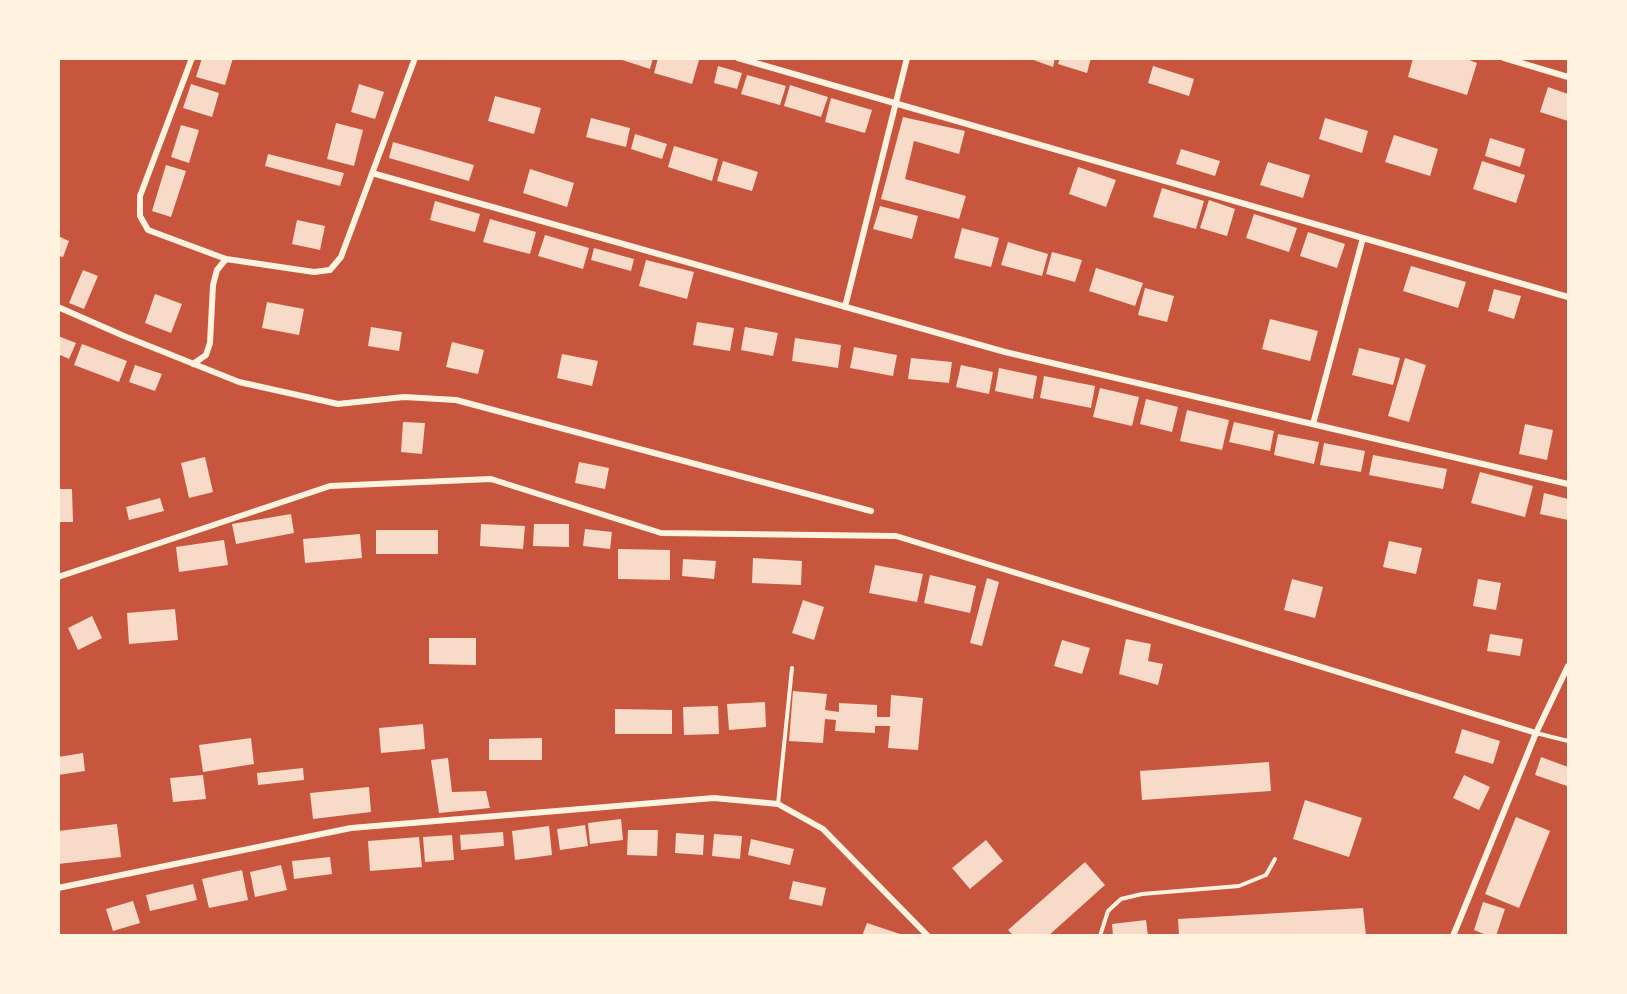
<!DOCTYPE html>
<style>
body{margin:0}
#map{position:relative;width:1627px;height:994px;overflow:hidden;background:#c8553d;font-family:"DejaVu Sans",sans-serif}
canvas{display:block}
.frame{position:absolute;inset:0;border:60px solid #fff3e0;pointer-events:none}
</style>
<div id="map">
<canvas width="1627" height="994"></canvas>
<div class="frame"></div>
</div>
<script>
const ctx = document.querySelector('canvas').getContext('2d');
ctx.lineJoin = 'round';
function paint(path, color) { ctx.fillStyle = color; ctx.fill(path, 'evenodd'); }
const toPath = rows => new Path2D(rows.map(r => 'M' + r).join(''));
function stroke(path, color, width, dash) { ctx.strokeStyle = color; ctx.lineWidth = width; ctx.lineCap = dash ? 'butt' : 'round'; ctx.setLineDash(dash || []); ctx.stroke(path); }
paint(toPath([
 [202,58,233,58,225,85,196,77],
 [616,58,653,58,650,69],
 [658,58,699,60,692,84,654,73],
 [1028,58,1055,58,1053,67],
 [1060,58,1091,58,1087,73,1058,64],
 [1413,58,1464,58,1477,63,1467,95,1408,77],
 [718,66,742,73,737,89,714,83],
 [1153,66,1194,79,1189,96,1148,83],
 [747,75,786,86,780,105,741,94],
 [191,84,219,93,212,117,183,108],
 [359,84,384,92,375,119,351,112],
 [790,85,828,97,821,117,784,106],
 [1548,87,1568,94,1568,121,1540,112],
 [495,96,541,108,534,134,488,121],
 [831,98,872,110,865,133,825,122],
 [903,117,965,131,959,154,914,141,905,179,966,196,959,219,881,199],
 [591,118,630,128,626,147,586,137],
 [1325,118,1368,131,1362,153,1319,139],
 [336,123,363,130,354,166,327,159],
 [181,125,199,130,189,163,171,157],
 [635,134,667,144,662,159,631,149],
 [1394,135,1438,149,1430,176,1385,162],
 [1490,138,1525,149,1520,167,1485,156],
 [393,142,474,165,469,181,389,158],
 [674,146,718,159,712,181,668,167],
 [1181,149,1220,161,1215,176,1176,164],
 [268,154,344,173,340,186,265,166],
 [723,161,758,172,752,191,717,181],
 [1482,161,1525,175,1516,203,1473,189],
 [1268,162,1310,175,1303,198,1260,185],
 [166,165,186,171,171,217,152,211],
 [1078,167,1116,180,1106,207,1069,194],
 [530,169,574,183,567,207,523,193],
 [1162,188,1204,201,1196,229,1153,217],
 [1209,200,1235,209,1227,236,1200,228],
 [435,201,480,214,475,232,430,220],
 [880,206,918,216,912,239,873,229],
 [1254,214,1297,228,1289,252,1246,238],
 [490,219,536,232,530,254,483,242],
 [297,220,325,226,320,250,292,244],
 [962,228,999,238,991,267,954,258],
 [1308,232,1345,244,1337,268,1300,256],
 [545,235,589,248,583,269,538,256],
 [58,236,69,241,63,257,58,256],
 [1008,242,1048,254,1042,276,1001,265],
 [594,248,634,259,631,271,591,260],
 [1052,252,1082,260,1075,282,1046,274],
 [646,260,694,272,687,299,639,286],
 [1411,266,1466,282,1458,308,1403,291],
 [1096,268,1143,283,1135,306,1089,291],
 [83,270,98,276,84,309,69,303],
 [1145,288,1174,296,1167,322,1138,315],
 [1494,289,1521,296,1514,319,1488,311],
 [155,294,182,304,171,333,145,323],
 [267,302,304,309,299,335,262,328],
 [1270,319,1318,331,1310,361,1262,349],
 [697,322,734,328,730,351,693,345],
 [371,327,402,332,399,351,368,346],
 [745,327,778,333,773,356,741,350],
 [58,336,76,343,69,359,58,354],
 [795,338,841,345,838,368,792,361],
 [452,342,484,350,478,374,446,367],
 [82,344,127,361,119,382,74,365],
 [854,347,897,355,893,376,850,368],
 [1359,348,1400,358,1393,385,1352,375],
 [562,354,598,361,592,386,557,378],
 [911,358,952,362,949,383,908,379],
 [1405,358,1426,365,1409,422,1388,416],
 [135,365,162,374,155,391,129,382],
 [961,365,993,372,989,394,956,387],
 [999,368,1037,376,1033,399,995,391],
 [1044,376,1095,386,1091,408,1040,398],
 [1100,388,1139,397,1132,426,1093,417],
 [1146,399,1178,407,1172,432,1140,424],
 [1187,410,1229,420,1222,450,1180,441],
 [403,422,425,423,422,454,401,452],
 [1234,422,1274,431,1270,451,1229,442],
 [1525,424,1553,430,1547,460,1519,454],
 [1278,434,1319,442,1314,464,1274,455],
 [1324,443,1365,451,1361,472,1320,465],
 [1373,455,1447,469,1443,489,1369,475],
 [205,457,213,492,189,498,181,463],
 [579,462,609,468,605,489,575,483],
 [1480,472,1533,486,1525,517,1471,503],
 [58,489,72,489,73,522,58,522],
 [1544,493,1568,499,1568,520,1540,514],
 [160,498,164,511,129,520,126,507],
 [291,514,294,533,236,544,232,524],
 [481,524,525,526,523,549,480,546],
 [534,524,569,524,569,547,533,546],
 [585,529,612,532,610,549,583,546],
 [376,530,438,530,438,554,376,554],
 [360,534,362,558,305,563,303,539],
 [224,540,228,565,179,572,176,547],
 [1389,541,1422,548,1416,574,1383,567],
 [618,549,670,550,670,580,618,579],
 [753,558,802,561,801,585,752,583],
 [683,559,716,561,714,579,682,576],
 [875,565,923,574,917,602,869,593],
 [930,575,976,586,970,613,924,603],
 [987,578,999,582,982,646,970,643],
 [1292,579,1323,587,1315,618,1284,610],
 [1478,579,1501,583,1496,610,1473,606],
 [803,600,824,607,814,640,792,633],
 [175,609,178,640,129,644,127,613],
 [92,616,102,638,78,650,68,628],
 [1490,634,1523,639,1520,656,1487,651],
 [429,638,476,638,476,665,429,664],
 [1126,639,1151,644,1148,661,1163,664,1158,685,1119,674],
 [1062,640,1090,648,1082,674,1054,666],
 [793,691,827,694,825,710,839,712,839,703,877,705,877,717,890,717,891,695,923,698,918,750,888,748,890,726,875,726,875,733,835,731,836,720,825,719,823,743,789,741],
 [765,702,766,727,729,730,727,704],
 [718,706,719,734,684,735,683,707],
 [615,709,672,710,672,734,615,734],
 [423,724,425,749,381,753,379,728],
 [1462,729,1500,741,1493,764,1455,753],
 [251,738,254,764,203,772,199,745],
 [542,738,542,760,489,760,489,739],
 [83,753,85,771,58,775,58,757],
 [1541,757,1568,767,1567,786,1535,775],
 [448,758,452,792,486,791,490,808,439,813,431,760],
 [1269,762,1271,791,1142,800,1140,771],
 [303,768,304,780,258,785,257,773],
 [203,775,206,799,173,802,170,778],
 [1464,775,1490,787,1479,810,1453,798],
 [369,787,371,812,313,819,310,793],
 [1305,800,1362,818,1349,857,1293,839],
 [1516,817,1550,831,1519,908,1485,894],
 [621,819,623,840,590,844,588,823],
 [117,824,121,857,58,864,58,831],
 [585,825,588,846,560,850,557,829],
 [549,826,552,855,515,860,512,831],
 [628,830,658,830,657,856,627,855],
 [503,832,504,846,461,850,460,835],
 [676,833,704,835,703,855,675,853],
 [714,834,742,836,740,859,712,856],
 [452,835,454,860,425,862,423,837],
 [419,837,422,867,370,871,368,841],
 [751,839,794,849,790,865,748,855],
 [986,840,1003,861,970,889,952,868],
 [330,857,332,874,294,879,292,861],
 [1085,862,1105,885,1048,936,1014,936,1008,930],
 [281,865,287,890,255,897,250,872],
 [242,870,248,900,209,908,202,879],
 [793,881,826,888,822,906,789,899],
 [193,884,197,900,150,911,146,895],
 [133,901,140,923,113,931,106,909],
 [1483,902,1505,909,1496,936,1489,936,1474,930],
 [1363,908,1366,936,1179,936,1178,919],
 [1146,920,1148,936,1113,936,1112,924],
 [867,923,903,935,903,936,862,936]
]), '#f7dbc8');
stroke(toPath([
 [1536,733,1568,741],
 [778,804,792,668],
 [1100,936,1108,911,1121,899,1142,894,1239,886,1266,875,1275,859]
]), '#fff3e0', 4);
stroke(toPath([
 [192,58,140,196,140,216,148,230,226,259,314,272,330,270,341,257,415,58],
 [738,58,1568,297],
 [1504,58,1568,77],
 [372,173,1005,352,1568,484],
 [58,307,124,336,239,382,338,404,404,397,456,400,871,511],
 [845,307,907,58],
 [193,364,206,355,210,343,213,285,217,270,226,259],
 [1313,424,1363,238],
 [58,577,330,486,491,479,661,533,896,536,1536,733],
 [58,888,351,828,714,798,778,804,823,829,928,936],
 [1453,936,1536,733,1568,666]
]), '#fff3e0', 6);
</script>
